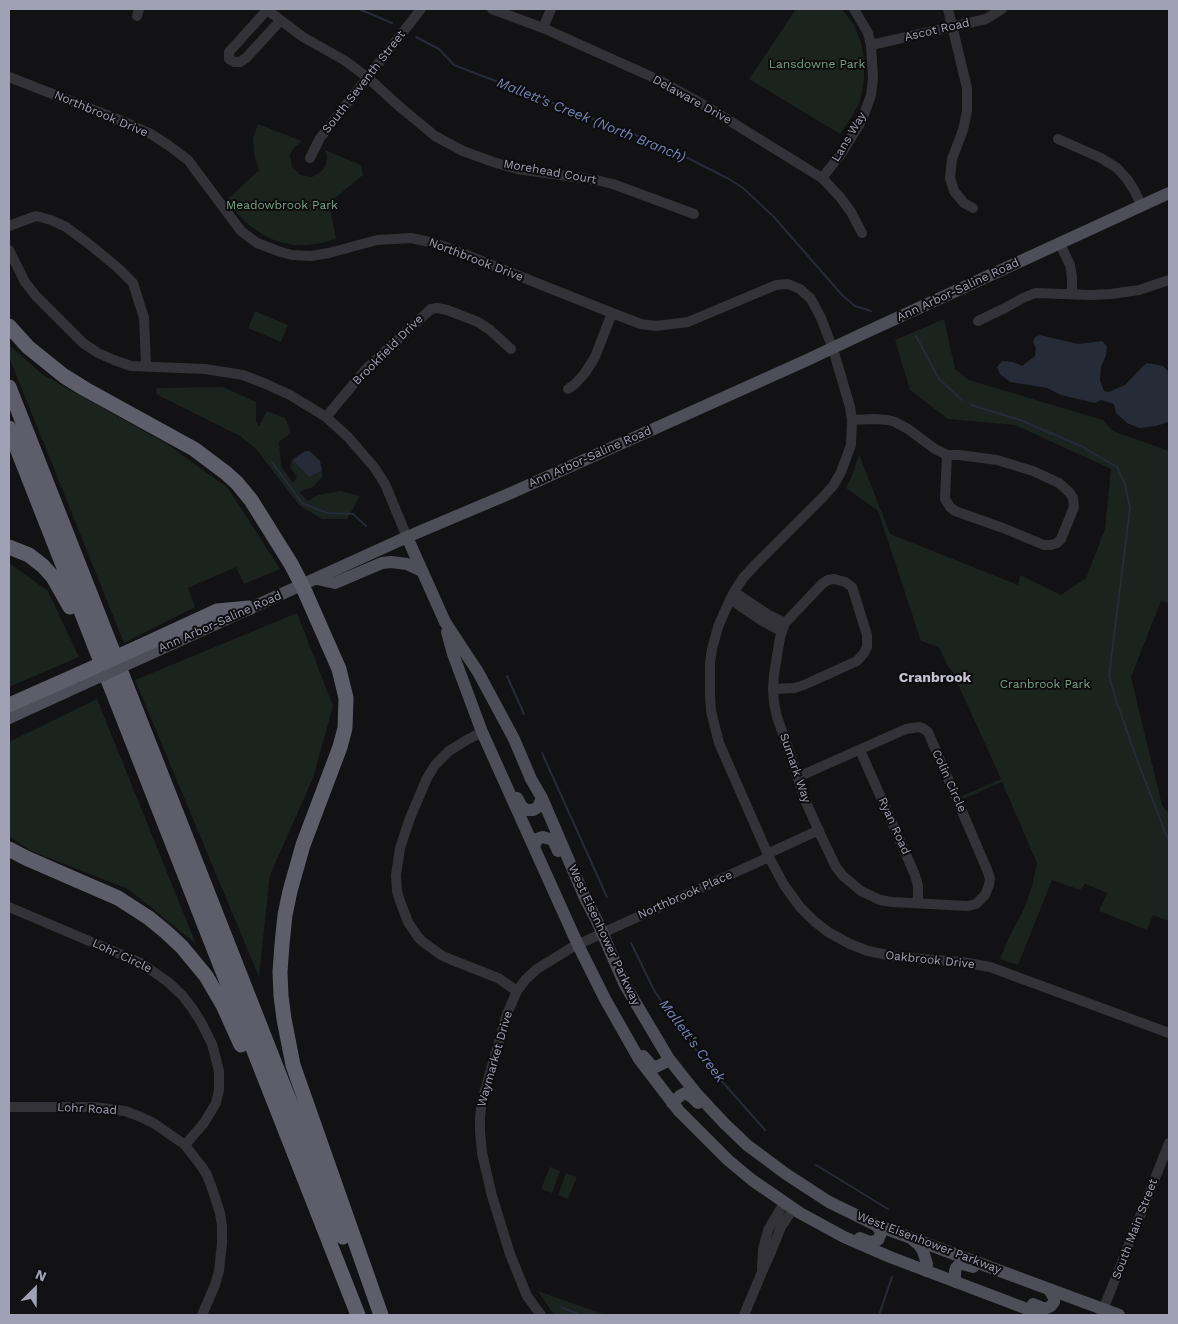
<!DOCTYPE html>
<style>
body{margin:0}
#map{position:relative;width:1178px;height:1324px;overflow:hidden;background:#121113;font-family:"Work Sans",sans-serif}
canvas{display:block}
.frame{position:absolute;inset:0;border:10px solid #a1a1b5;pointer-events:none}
.north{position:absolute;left:10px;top:1264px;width:50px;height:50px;-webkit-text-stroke:4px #0d0c0e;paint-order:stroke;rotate:23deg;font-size:14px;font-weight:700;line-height:20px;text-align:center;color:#a1a1b5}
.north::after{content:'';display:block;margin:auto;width:18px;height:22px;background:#a1a1b5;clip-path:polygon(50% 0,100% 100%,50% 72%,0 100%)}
</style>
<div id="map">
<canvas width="1178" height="1324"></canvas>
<div class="frame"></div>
<div class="north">N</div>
</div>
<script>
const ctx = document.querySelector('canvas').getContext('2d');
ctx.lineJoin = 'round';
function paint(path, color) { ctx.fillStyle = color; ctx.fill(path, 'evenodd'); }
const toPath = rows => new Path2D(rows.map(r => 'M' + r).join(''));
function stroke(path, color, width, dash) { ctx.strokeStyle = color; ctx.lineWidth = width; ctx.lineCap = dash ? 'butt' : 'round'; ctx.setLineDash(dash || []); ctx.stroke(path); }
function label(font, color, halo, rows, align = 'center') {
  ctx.font = font + ' "Work Sans",sans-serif'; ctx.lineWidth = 4; ctx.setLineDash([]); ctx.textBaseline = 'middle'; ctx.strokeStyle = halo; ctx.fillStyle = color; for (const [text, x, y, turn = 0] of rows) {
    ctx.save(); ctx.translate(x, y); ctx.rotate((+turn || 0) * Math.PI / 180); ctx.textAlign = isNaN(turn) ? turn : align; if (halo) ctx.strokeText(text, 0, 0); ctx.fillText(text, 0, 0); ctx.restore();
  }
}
paint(toPath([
 [796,9,842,9,854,25,861,42,864,60,864,80,860,101,851,118,840,134,749,79],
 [258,124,302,141,293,149,290,155,292,167,300,175,312,177,322,171,326,164,327,157,325,150,361,165,363,175,329,203,336,239,322,243,308,245,293,245,276,241,263,235,249,225,237,213,228,199,259,170,254,154,253,139],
 [255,311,288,325,281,342,248,328],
 [944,319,955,369,969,380,1103,420,1113,431,1169,451,1169,603,1161,601,1131,677,1162,805,1169,814,1169,921,1153,915,1147,930,1099,911,1107,894,1103,891,1085,884,1080,890,1052,880,1018,965,1000,959,1009,937,1023,911,1032,887,1037,863,1002,782,963,799,962,796,1001,779,952,671,947,665,939,647,921,641,878,511,846,488,854,471,859,454,890,534,1018,585,1020,575,1061,595,1086,578,1105,529,1111,469,1015,425,948,419,910,390,895,340],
 [9,345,42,374,167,444,228,488,280,569,244,584,236,567,188,588,195,607,124,643,9,357],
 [223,387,256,402,256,421,259,426,267,411,285,418,291,433,279,442,281,466,293,483,297,477,290,467,292,460,309,477,322,471,323,476,313,487,299,492,308,501,318,495,340,491,360,496,347,519,322,519,299,505,256,449,240,436,156,394,157,388],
 [9,563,48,591,79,657,9,687],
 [297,613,333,706,313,778,270,875,259,977,135,680],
 [97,699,196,944,128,889,29,850,9,836,9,742],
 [550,1167,560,1171,552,1193,541,1189],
 [566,1173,577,1177,568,1199,558,1195],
 [538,1291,606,1315,554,1315]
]), '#1b231e');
paint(toPath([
 [1040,335,1078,344,1102,341,1107,346,1106,355,1101,367,1100,380,1104,391,1109,392,1125,385,1142,367,1147,363,1163,366,1169,372,1169,419,1168,422,1156,426,1139,428,1127,423,1116,413,1114,404,1101,400,1095,403,1061,395,1047,388,1010,382,1000,374,997,367,1002,361,1013,362,1022,366,1035,356,1036,349,1033,342,1035,337],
 [305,451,310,451,320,461,322,471,309,477,292,460]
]), '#262b38');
stroke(toPath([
 [359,9,392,23],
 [416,37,439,49,454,65,664,146,729,179,743,188,774,217,842,295,855,306,871,311],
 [916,336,939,379,962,400],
 [971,405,1020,420,1081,446,1117,467,1125,484,1130,508,1109,676,1116,700,1136,757,1169,842],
 [272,462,302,503,327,513,353,514,366,526],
 [507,676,524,714],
 [542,753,607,897],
 [631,943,655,992,704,1061,765,1130],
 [816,1165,888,1209],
 [561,1307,580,1315],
 [879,1315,892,1277]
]), '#262b38', 2);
stroke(toPath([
 [266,9,303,37,344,60,367,77,400,107,435,136,463,151,493,162,517,169,596,180,613,184,694,214],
 [492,9,543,28,661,81,704,105,822,178,840,197,851,212,862,233],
 [948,9,967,88,967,111,963,130,952,159,950,178,954,191,964,203,973,208],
 [267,10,229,52,229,59,234,62,240,62,246,58,280,21],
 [137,16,139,9],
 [543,28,551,9],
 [871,45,986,19,1002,9],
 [9,77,127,123,151,134,168,145,188,160,241,231,257,243,281,252,292,255,311,256,329,253,377,240,411,238,434,243,454,250,612,313,641,324,656,326,688,322,776,285,788,284,800,289,811,299,821,318,833,349,850,407,852,420,851,445,841,472,833,486,823,497,756,564,743,578,734,592,724,613,718,627,712,649,710,663,710,696,711,711,719,743,769,857,784,885,800,907,814,921,828,932,850,944,868,951,897,957,962,962,990,967,1169,1033],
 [1058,139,1101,158,1117,168,1127,179,1134,190,1142,206],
 [310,158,320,138,421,9],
 [822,178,841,154,862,120,871,95,873,78,871,45,868,33,854,9],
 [9,226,36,216,51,220,66,227,89,244,118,268,133,283,139,302,144,318,146,365],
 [1060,244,1070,265,1072,277,1072,293],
 [9,250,25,282,36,296,83,343,98,353,114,360,131,366,205,369,243,375,266,384,290,395,326,417,348,437,374,467,385,484,407,537],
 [978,321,1005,308,1023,298,1035,293,1091,295,1111,294,1139,290,1169,280],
 [568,389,575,384,585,373,595,357,612,313],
 [326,417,367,368,431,309,437,308,447,310,478,322,490,330,511,349],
 [852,420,874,419,888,420,895,422,908,429,935,449,947,455],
 [947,455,959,455,997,460,1033,471,1059,483,1069,492,1073,498,1074,507,1061,539,1057,543,1051,545,1044,545,1003,528,955,511,950,507,945,499,947,455],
 [734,592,767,614,785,623],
 [730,599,761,620,781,631],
 [773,689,794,688,804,685,857,661,864,653,867,647,867,635,854,593,852,587,845,582,834,579,828,580,822,584,785,623,780,638,774,674,773,689,774,703,777,717,783,734,792,760,805,800,821,836,836,867,843,876,861,891,880,900,892,902,968,906,976,904,985,895,989,885,990,879,988,872,928,732,924,729,919,727,906,729,798,777],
 [482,732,465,741,449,751,435,765,427,778,410,818,400,848,396,875,397,891,400,901,408,922,418,937,423,942,441,955,452,960,498,978,517,991],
 [860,750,915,875,918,886,918,903],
 [767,854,819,830],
 [9,907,141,963,168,982,182,995,192,1008,201,1022,212,1044,219,1071,219,1090,216,1103,204,1123,185,1145],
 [9,1107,94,1107,125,1111,141,1117,155,1124,185,1145,202,1167,207,1175,213,1191,220,1213,222,1226,222,1243,219,1271,215,1285,202,1315],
 [762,1268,763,1249,768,1230,784,1203],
 [541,1315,527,1296,510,1254,492,1196,482,1153,480,1131,480,1117,482,1101,507,1014,517,991,526,979,537,969,571,948,609,930,769,857],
 [744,1315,762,1272,771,1252,781,1227,793,1209],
 [1101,1315,1169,1143]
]), '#333238', 10);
stroke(toPath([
 [407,537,445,622,478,672,514,739,531,779,542,798,585,898,597,921,625,985,669,1059,696,1093,724,1123,747,1145,786,1174,829,1202,876,1225,1119,1315],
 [317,579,335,583,382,563,391,562,407,564,422,571],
 [447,632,453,654,482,732,578,945,605,999,639,1059,679,1111,728,1160,752,1180,800,1213,844,1237,890,1257,1043,1315],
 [143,657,407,537,511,493,805,361,860,335,1169,193],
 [9,718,83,684],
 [517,798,522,807,527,810,533,810,538,807,542,798],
 [534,847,537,839,543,837,553,840,558,851],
 [643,1056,651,1065,656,1067,664,1063,669,1059],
 [672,1103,681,1095,685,1093,692,1097,698,1103],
 [860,1238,870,1242,878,1240,881,1233,880,1230,876,1225],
 [913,1240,919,1245,923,1251,927,1264,926,1271],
 [956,1282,955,1278,955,1271,956,1268,959,1265,963,1264,973,1267],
 [1033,1304,1043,1308,1047,1308,1051,1306,1054,1302,1054,1298,1049,1289]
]), '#4e4e58', 12);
stroke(toPath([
 [9,326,28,347,64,376,85,389,194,449,226,473,237,483,251,500,291,564,302,585,339,669,346,698,345,728,340,747,303,845,290,891,285,915,282,944,280,972,281,996,284,1019,293,1065,381,1315],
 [9,387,343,1237],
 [9,428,358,1315],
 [9,547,29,555,43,566,53,577,70,607],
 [139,647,217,611,249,608],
 [9,705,79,674],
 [9,849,26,858,118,898,149,918,166,932,182,947,206,976,223,1005,241,1045]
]), '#5e5d6a', 15);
stroke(toPath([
 [83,684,143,657]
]), '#4e4e58', 12);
stroke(toPath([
 [79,674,139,647]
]), '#5e5d6a', 15);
label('12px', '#a1a1b5', '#0d0c0e', [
 ["Ascot Road",937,30,-13],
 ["South Seventh Street",364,82,-52],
 ["Delaware Drive",692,100,29],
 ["Northbrook Drive",101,114,23],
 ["Lans Way",849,137,-59],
 ["Morehead Court",550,172,10],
 ["Northbrook Drive",476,260,21],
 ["Ann Arbor-Saline Road",958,290,-25],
 ["Brookfield Drive",388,350,-45],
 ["Ann Arbor-Saline Road",590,457,-24],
 ["Ann Arbor-Saline Road",220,622,-24],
 ["Sumark Way",795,768,71],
 ["Colin Circle",949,781,66],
 ["Ryan Road",894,826,66],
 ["Northbrook Place",685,895,-24],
 ["West Eisenhower Parkway",604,935,65],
 ["Lohr Circle",122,956,25],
 ["Oakbrook Drive",930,960,6],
 ["Waymarket Drive",495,1059,-74],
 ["Lohr Road",87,1109,3],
 ["South Main Street",1135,1229,-69],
 ["West Eisenhower Parkway",929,1243,21]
]);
label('12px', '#76a386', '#0d0c0e', [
 ["Lansdowne Park",817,64],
 ["Meadowbrook Park",282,205],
 ["Cranbrook Park",1045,684]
]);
label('italic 14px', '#7483b5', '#0d0c0e', [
 ["Mallett's Creek (North Branch)",591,120,22],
 ["Mallett's Creek",692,1041,53]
]);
label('bold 14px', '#c3c2d1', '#0d0c0e', [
 ["Cranbrook",935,678]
]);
</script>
